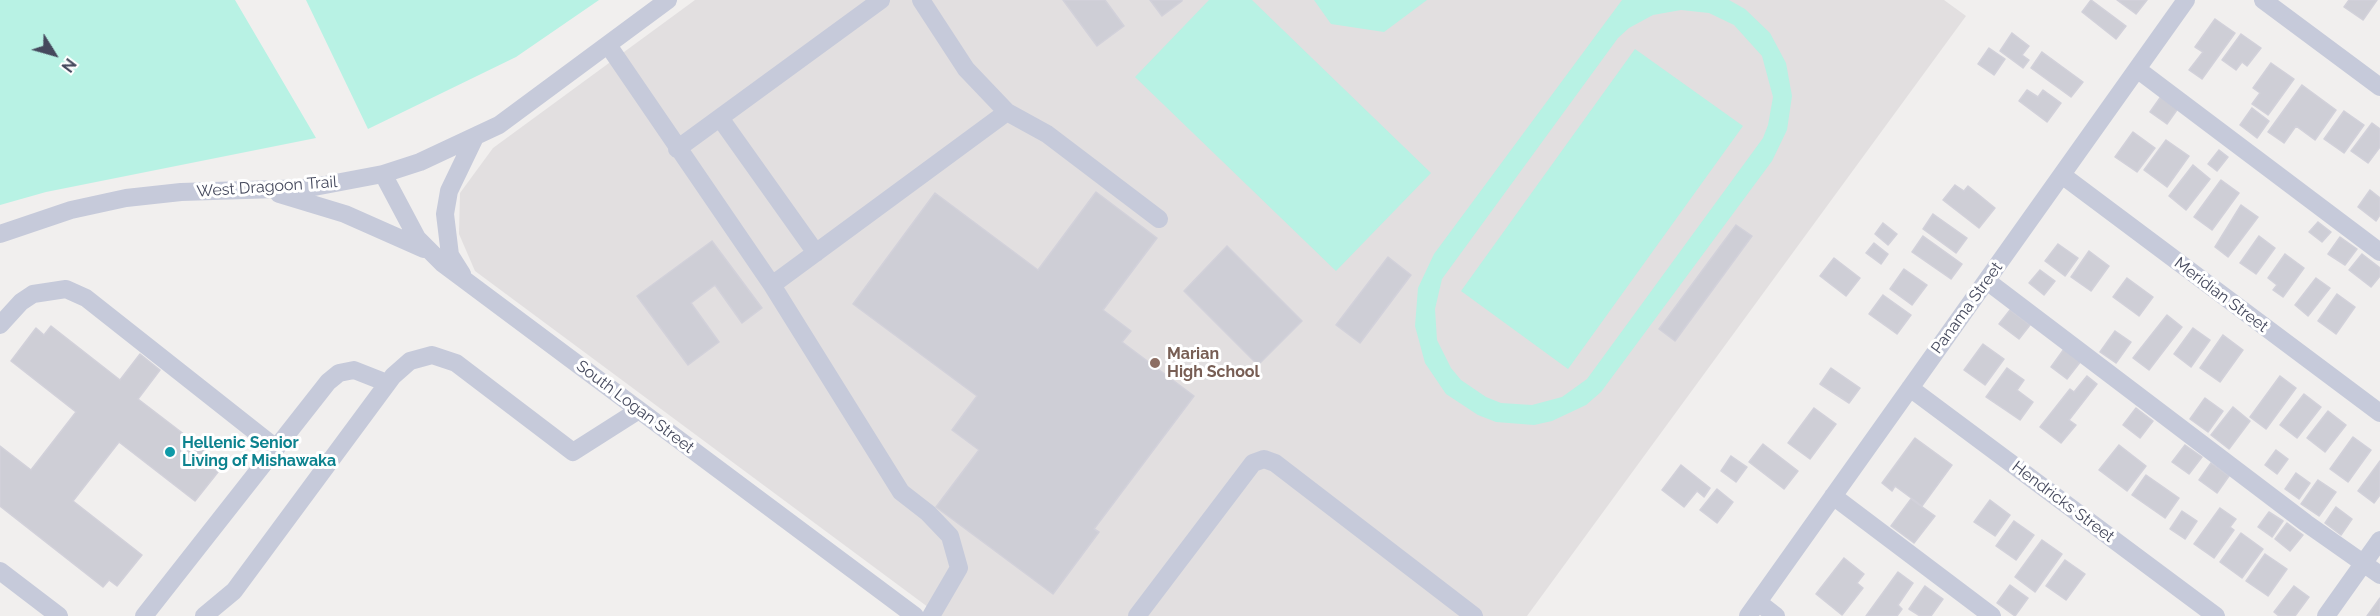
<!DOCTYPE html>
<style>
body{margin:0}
#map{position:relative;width:2380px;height:616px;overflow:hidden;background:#f1efee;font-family:Raleway,sans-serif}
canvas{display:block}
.north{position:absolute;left:24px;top:24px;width:60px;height:60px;-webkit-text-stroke:4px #fff;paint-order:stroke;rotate:127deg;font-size:16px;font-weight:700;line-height:24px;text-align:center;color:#45495d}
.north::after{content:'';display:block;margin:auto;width:21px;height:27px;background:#45495d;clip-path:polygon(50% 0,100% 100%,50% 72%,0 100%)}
</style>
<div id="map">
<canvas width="2380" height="616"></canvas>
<div class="north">N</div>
</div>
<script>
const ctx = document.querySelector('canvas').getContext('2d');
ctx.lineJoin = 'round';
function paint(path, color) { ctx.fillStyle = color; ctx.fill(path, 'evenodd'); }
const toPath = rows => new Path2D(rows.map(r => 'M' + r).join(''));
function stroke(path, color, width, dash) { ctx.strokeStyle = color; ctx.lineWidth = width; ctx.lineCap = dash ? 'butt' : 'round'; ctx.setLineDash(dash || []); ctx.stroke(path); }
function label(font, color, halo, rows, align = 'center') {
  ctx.font = font + ' Raleway,sans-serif'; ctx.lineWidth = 6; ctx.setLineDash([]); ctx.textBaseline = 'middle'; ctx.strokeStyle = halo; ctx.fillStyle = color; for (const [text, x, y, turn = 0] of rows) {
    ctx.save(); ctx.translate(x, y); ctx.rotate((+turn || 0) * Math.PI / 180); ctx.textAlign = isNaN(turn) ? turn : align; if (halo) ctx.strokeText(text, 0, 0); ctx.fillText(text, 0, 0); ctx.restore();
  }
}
paint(toPath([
 [695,0,1944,0,1966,16,1527,616,940,616,475,271,459,234,460,193,493,148]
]), '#e2dfe0');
paint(toPath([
 [0,0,235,0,316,138,46,192,0,205],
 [306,0,599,0,516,57,368,129],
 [1209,0,1252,0,1431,173,1336,271,1135,77],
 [1314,0,1427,0,1384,32,1331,24],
 [1622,0,1729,0,1745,9,1770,33,1786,63,1792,96,1787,130,1772,161,1601,392,1586,405,1552,421,1534,425,1496,422,1478,415,1446,394,1425,363,1415,326,1418,288,1434,254],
 [1681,10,1709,13,1734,25,1762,56,1773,97,1768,125,1763,138,1587,379,1562,397,1532,405,1501,403,1486,397,1461,380,1451,368,1437,340,1435,309,1442,279,1618,38,1629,28,1653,15],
 [1635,49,1743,126,1568,369,1461,291]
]), '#b8f2e4');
const building = toPath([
 [1063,0,1105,0,1124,26,1097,46,1063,0],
 [1150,0,1182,0,1182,1,1162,16,1150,0],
 [2091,0,2126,26,2116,39,2082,12,2091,0],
 [2117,0,2147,0,2136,14,2117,0],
 [2349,0,2377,0,2363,20,2344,7,2349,0],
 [2215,19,2235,33,2202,79,2189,70,2203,52,2195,47,2215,19],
 [2012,33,2029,46,2022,55,2029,60,2023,68,2000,51,2012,33],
 [2241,34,2261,48,2247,66,2242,62,2236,70,2222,60,2241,34],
 [1989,48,2005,59,1994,75,1978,64,1989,48],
 [2042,52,2083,82,2071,97,2031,68,2042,52],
 [2271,63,2294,79,2268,115,2252,104,2260,93,2253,88,2271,63],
 [2302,85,2336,110,2315,140,2296,126,2284,143,2268,132,2302,85],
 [2027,90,2038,97,2043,90,2061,103,2047,122,2019,101,2027,90],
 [2162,95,2179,107,2167,124,2150,112,2162,95],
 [2252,108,2269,121,2257,138,2240,125,2252,108],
 [2344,111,2364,125,2344,153,2324,139,2344,111],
 [2372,123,2380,129,2380,147,2368,163,2351,151,2372,123],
 [2133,132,2155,148,2137,172,2115,157,2133,132],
 [2166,140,2189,156,2167,187,2144,170,2166,140],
 [2219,150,2228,157,2217,171,2208,164,2219,150],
 [2193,165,2210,179,2186,210,2169,196,2193,165],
 [2221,180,2239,193,2212,230,2194,217,2221,180],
 [1955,185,1964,191,1968,186,1995,208,1979,228,1943,200,1955,185],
 [2370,190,2380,198,2380,215,2376,221,2358,207,2370,190],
 [1096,192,1157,238,1103,310,1131,331,1122,342,1194,396,1094,529,1099,532,1053,594,936,507,979,450,952,430,977,396,853,304,935,193,1038,270,1096,192],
 [2241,205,2258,217,2228,257,2215,247,2241,205],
 [1933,214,1967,238,1956,253,1923,229,1933,214],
 [2318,222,2331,232,2322,242,2309,232,2318,222],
 [1883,223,1897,234,1888,245,1875,234,1883,223],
 [1736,225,1752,236,1675,341,1659,329,1736,225],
 [1923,236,1962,264,1951,279,1912,252,1923,236],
 [2259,236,2275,248,2256,274,2240,263,2259,236],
 [2340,237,2357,249,2345,265,2328,254,2340,237],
 [712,241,762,308,742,323,715,285,691,303,719,342,688,365,637,296,712,241],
 [1874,243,1888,254,1881,264,1866,253,1874,243],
 [2058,244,2078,258,2065,276,2045,261,2058,244],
 [1227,246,1302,321,1258,365,1184,291,1227,246],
 [2089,251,2109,266,2091,291,2071,277,2089,251],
 [2285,254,2304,268,2283,297,2273,290,2277,285,2268,278,2285,254],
 [2362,254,2380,268,2380,276,2371,287,2349,270,2362,254],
 [1388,257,1411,275,1360,343,1336,325,1388,257],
 [1834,258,1860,278,1846,296,1820,276,1834,258],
 [1904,269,1927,285,1912,305,1890,289,1904,269],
 [2040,270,2055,281,2044,295,2029,283,2040,270],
 [2127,278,2153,297,2139,316,2113,297,2127,278],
 [2316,278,2330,288,2308,316,2295,305,2316,278],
 [2337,294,2355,307,2336,334,2318,321,2337,294],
 [1883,295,1911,315,1897,334,1869,314,1883,295],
 [2010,310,2030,325,2019,339,1999,324,2010,310],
 [2167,315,2182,327,2149,370,2133,358,2167,315],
 [51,326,120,380,140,354,160,370,138,399,215,458,210,465,218,472,195,501,119,442,73,501,142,555,117,586,109,580,103,587,0,506,0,446,31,470,76,412,11,361,36,328,44,335,51,326],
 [2193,328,2210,340,2191,367,2174,354,2193,328],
 [2115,331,2131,342,2116,363,2100,352,2115,331],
 [2223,335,2243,350,2220,382,2200,368,2223,335],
 [1983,344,2004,359,1985,385,1964,370,1983,344],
 [2064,349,2081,361,2067,379,2051,367,2064,349],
 [1831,368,1860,388,1849,403,1820,384,1831,368],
 [2007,368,2024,380,2017,390,2033,402,2020,420,1986,397,2007,368],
 [2087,376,2097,384,2069,420,2076,425,2061,443,2040,427,2070,389,2074,392,2087,376],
 [2280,376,2296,388,2266,429,2250,417,2280,376],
 [2304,394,2321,407,2297,438,2280,425,2304,394],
 [2205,398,2223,411,2208,432,2190,419,2205,398],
 [2233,407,2250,421,2229,449,2211,435,2233,407],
 [1814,408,1836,424,1810,459,1788,443,1814,408],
 [2136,408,2153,421,2140,438,2123,425,2136,408],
 [2328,411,2346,425,2325,452,2307,438,2328,411],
 [2353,437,2371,450,2348,482,2330,469,2353,437],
 [1915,438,1952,465,1922,506,1895,486,1892,491,1882,483,1915,438],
 [1763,444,1798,471,1784,489,1749,462,1763,444],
 [2119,445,2146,466,2127,491,2099,470,2119,445],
 [2185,445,2202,457,2189,474,2172,462,2185,445],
 [2276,450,2288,459,2277,474,2265,465,2276,450],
 [1731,456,1747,467,1736,482,1721,471,1731,456],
 [2380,461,2380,495,2374,503,2358,491,2380,461],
 [2211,463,2229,476,2217,493,2199,480,2211,463],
 [1681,465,1710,488,1704,497,1697,491,1684,507,1662,490,1681,465],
 [2296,473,2310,483,2299,499,2285,489,2296,473],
 [2146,475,2179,498,2165,518,2132,495,2146,475],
 [2318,480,2336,492,2319,516,2301,504,2318,480],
 [1717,489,1733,502,1717,523,1700,510,1717,489],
 [1911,499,1935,516,1914,543,1891,526,1911,499],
 [1990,500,2010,515,1995,536,1974,522,1990,500],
 [2336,507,2352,519,2341,535,2325,523,2336,507],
 [2220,508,2236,519,2230,527,2234,530,2214,558,2194,544,2220,508],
 [2182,511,2197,521,2185,539,2170,529,2182,511],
 [2269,512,2283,521,2272,537,2258,527,2269,512],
 [2014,521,2034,535,2016,560,1996,546,2014,521],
 [2287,523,2303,535,2290,551,2275,539,2287,523],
 [2241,533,2263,549,2242,578,2220,562,2241,533],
 [2042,540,2062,554,2035,592,2015,577,2042,540],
 [2265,554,2287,569,2268,596,2246,581,2265,554],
 [1844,558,1864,574,1857,583,1863,588,1842,615,1816,594,1844,558],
 [2065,560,2085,574,2066,600,2046,586,2065,560],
 [1898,572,1913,583,1898,605,1902,609,1897,616,1866,616,1898,572],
 [2010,585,2028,598,2015,616,1997,603,2010,585],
 [1925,586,1943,599,1931,616,1920,616,1909,609,1925,586],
 [2294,586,2309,597,2295,616,2279,616,2274,612,2294,586],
 [2380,598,2380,616,2367,616,2380,598]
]);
paint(building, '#ceced6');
stroke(building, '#d2d1da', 1.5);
stroke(toPath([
 [921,0,966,69,1007,112,1047,134,1159,219],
 [2263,0,2380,87],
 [608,45,772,285,901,492,928,513,950,536,959,568,931,616],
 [2137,69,2380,252],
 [720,118,816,253],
 [677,149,881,0],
 [383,174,417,238,442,263,915,616],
 [2062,175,2380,413],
 [279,194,345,214,424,249],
 [0,234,71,210,126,198,181,192,309,188,383,174,420,162,499,125,668,0],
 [462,274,450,255,445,214,449,191,474,139],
 [1987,281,2306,523,2380,575],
 [772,285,1007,112],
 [0,325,21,302,33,294,66,289,86,298,276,448],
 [1910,388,2216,616],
 [1833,496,1992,616],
 [0,571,59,616],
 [1758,602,1776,616],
 [144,616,328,382,339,373,354,370,387,383],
 [204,616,234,591,393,376,410,361,432,355,456,363,573,452,639,410],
 [1137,616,1253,463,1264,459,1275,463,1474,616],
 [1748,616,2186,0],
 [2326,616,2380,540]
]), '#c6cada', 18);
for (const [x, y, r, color] of [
 [1155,363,6,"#8d6e63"],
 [170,452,6,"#0f9aa8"]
]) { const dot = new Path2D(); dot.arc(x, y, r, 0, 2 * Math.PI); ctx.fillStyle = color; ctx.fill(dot); stroke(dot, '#fff', 2); }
label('16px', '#45495d', '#fff', [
 ["West Dragoon Trail",267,187,-4],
 ["Meridian Street",2221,295,37],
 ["Panama Street",1967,308,-54],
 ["South Logan Street",635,407,37],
 ["Hendricks Street",2063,502,37]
]);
label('bold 16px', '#785e54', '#fff', [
 ["Marian",1167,354],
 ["High School",1167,372]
], 'left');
label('bold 16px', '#0d838f', '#fff', [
 ["Hellenic Senior",182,443],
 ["Living of Mishawaka",182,461]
], 'left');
</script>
